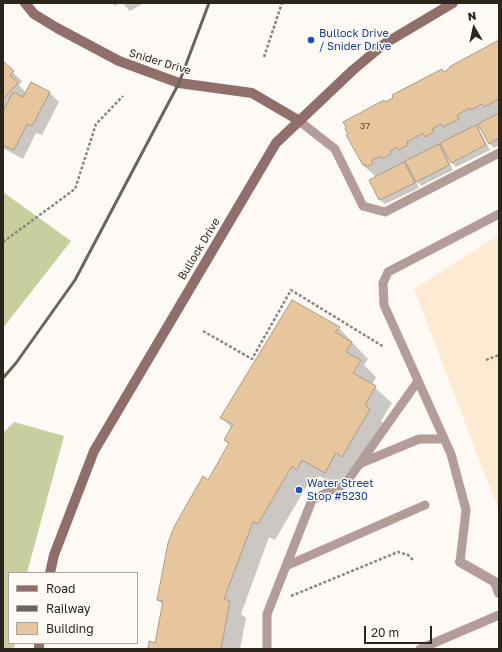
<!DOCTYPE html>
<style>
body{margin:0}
#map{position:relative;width:502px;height:652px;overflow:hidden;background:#fdf9f5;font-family:"Golos Text",sans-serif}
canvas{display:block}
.frame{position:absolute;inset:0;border:4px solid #2c251c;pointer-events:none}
.legend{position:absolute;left:8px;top:572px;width:130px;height:72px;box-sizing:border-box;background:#fdf9f5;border:1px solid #a9a49e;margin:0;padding:5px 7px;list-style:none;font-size:12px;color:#2c251c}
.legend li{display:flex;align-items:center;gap:8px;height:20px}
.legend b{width:20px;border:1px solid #a9a49e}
.north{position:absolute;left:454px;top:8px;width:40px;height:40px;-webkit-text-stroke:3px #fdf9f5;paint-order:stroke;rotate:351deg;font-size:11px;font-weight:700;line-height:16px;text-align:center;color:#2c251c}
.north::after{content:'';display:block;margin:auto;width:14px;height:18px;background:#2c251c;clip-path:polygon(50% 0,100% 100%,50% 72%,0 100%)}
.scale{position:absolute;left:364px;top:626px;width:68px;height:18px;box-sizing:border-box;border:2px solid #2c251c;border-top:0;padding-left:5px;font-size:12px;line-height:14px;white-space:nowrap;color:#2c251c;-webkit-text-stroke:3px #fdf9f5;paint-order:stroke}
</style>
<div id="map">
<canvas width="502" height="652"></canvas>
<div class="frame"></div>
<ul class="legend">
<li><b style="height:5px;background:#906e6a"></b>Road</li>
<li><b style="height:5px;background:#6a645c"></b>Railway</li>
<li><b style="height:11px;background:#e7c69e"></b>Building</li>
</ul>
<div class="north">N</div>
<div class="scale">20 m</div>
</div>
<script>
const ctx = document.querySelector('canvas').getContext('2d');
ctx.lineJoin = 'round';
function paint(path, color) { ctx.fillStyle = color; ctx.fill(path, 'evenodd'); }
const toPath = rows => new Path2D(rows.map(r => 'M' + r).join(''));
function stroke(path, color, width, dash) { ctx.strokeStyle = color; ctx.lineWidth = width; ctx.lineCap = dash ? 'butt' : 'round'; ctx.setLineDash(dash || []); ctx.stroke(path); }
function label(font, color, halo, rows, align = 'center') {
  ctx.font = font + ' "Golos Text",sans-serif'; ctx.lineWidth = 3; ctx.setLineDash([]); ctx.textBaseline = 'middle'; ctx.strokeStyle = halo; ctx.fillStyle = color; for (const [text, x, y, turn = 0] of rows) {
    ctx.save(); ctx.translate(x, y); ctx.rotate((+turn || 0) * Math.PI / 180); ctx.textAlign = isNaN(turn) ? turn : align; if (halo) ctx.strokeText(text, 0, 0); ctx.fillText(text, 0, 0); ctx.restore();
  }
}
paint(toPath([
 [499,235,499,511,414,289]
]), '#feead3');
paint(toPath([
 [3,192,71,241,3,328],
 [14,422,64,436,27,573,9,573,9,643,15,643,14,649,3,649,3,433]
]), '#c7cf9f');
paint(toPath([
 [112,3,119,3,115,6],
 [122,3,144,3,130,11],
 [499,41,499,145,494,148,489,143,481,128,479,129,490,150,456,167,448,159,453,170,421,186,415,179,419,188,385,204,380,200,370,180,376,177,363,165,385,103,444,72],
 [3,63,22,81,19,85,26,93,49,92,59,102,42,135,36,133,23,159,3,148],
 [339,328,368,359,364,365,376,377,372,385,392,403,381,421,386,426,342,488,319,476,314,485,309,482,275,540,269,537,241,614,246,618,240,649,149,649,156,644,163,605,158,600,208,481,229,444,225,440,232,428,222,418]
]), '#0003');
const building = toPath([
 [499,40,499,99,484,107,482,104,471,110,470,108,457,115,459,119,443,127,441,124,432,129,434,132,425,137,423,133,407,142,408,145,399,150,397,147,390,151,391,154,382,159,381,156,372,160,373,164,366,167,365,164,363,165,346,135,348,134,345,129,346,127,343,122,384,100,385,102,393,98,392,95,442,69,444,72,450,68,449,67,499,40],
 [3,61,14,71,10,75,18,83,3,99,3,61],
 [31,82,50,92,32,126,27,124,14,150,3,145,3,112,13,92,23,97,31,82],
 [499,113,499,138,489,144,478,124,499,113],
 [476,125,486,145,451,163,440,143,476,125],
 [439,144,449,165,416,182,405,161,439,144],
 [404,162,415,183,379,200,369,180,404,162],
 [292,300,340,327,335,332,352,342,346,352,361,360,353,373,376,386,365,405,370,409,342,457,336,453,325,473,302,460,297,470,292,466,258,524,253,522,224,599,230,601,221,649,148,649,149,641,155,643,163,601,157,600,168,543,174,527,203,476,208,480,229,443,224,440,233,424,220,418,292,300]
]);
paint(building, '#e7c69e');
stroke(building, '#ad9b85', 1);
stroke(toPath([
 [264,57,282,3],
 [3,242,75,189,96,124,123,96],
 [203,331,252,359,291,290,384,347],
 [486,360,499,355],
 [291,596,398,552,408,555,414,561]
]), '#8c867f', 2.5, [3, 2]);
stroke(toPath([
 [298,120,335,149,363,206,385,212,499,153],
 [359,464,419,439,444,439],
 [460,562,466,510,451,454,384,305,383,283,388,272,499,214],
 [286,566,425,505],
 [267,649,267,614,312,500,346,483,418,381],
 [420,649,499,615]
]), '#b49c98', 9);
stroke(toPath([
 [460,562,495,582,499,593]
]), '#b49c98', 10);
stroke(toPath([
 [25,3,34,14,57,28,119,61,179,83,252,93,298,120],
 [50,573,54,555,94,451,276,143,353,70,384,44,453,3],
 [39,649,39,643]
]), '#906e6a', 10);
stroke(toPath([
 [3,378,16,363,75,280,179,83,209,3]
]), '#6a645c', 3);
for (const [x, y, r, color] of [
 [311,40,4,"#1a4fb4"],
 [299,490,4,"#1a4fb4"]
]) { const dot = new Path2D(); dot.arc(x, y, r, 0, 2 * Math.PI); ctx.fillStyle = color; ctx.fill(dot); stroke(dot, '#fdf9f5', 1.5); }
label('9px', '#5b4d3c', null, [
 ["37",365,126]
]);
label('11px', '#164399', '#fdf9f5', [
 ["Bullock Drive",319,34],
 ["/ Snider Drive",319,47],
 ["Water Street",307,484],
 ["Stop #5230",307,497]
], 'left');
label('11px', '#2c251c', '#fdf9f5', [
 ["Snider Drive",160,62,17],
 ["Bullock Drive",199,249,-59]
]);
</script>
